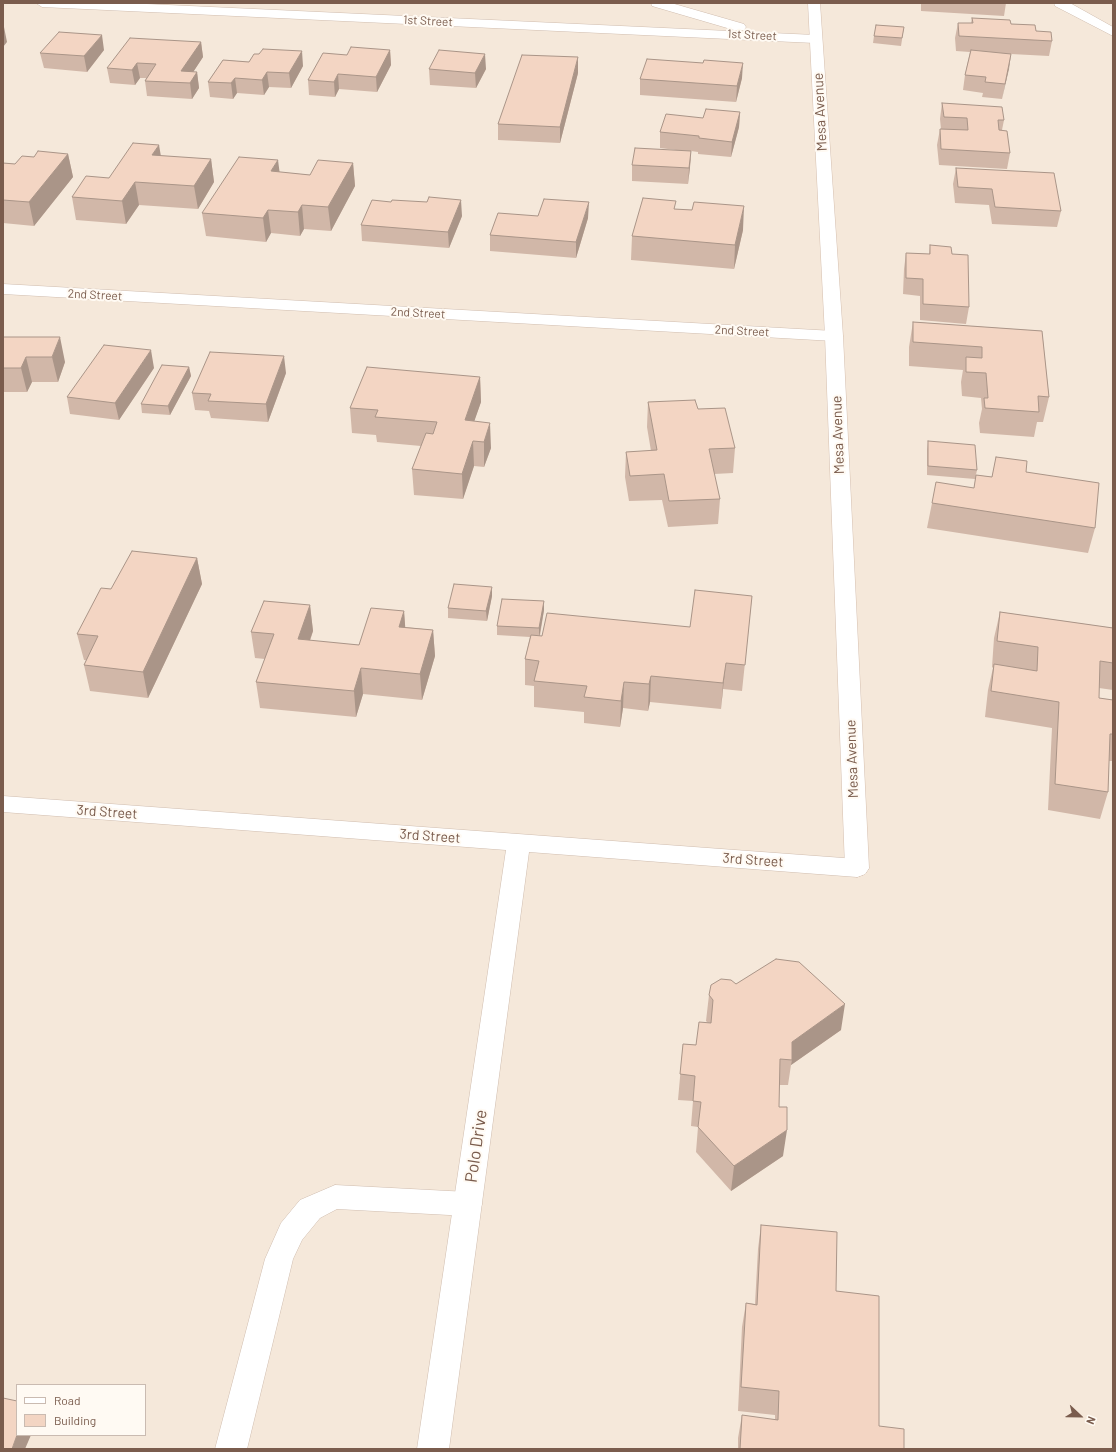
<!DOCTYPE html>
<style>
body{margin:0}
#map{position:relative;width:1116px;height:1452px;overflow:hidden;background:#fdf6ec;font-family:Barlow,sans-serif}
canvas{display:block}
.frame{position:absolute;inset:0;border:4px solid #7a5c4d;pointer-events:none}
.legend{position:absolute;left:16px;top:1384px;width:130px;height:52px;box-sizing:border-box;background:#fffaf3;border:1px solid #cabbb1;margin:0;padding:5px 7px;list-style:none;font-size:12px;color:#7a5c4d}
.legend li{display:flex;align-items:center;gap:8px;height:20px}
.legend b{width:20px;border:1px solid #cabbb1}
.north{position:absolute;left:1060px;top:1396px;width:40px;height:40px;-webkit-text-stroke:3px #fffaf3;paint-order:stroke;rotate:112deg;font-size:11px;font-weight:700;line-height:16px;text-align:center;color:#7a5c4d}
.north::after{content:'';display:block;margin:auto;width:14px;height:18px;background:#7a5c4d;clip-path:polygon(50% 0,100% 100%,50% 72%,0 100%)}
</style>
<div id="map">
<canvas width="1116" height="1452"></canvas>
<div class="frame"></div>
<ul class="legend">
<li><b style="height:5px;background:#fff"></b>Road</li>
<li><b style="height:11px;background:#f3d5c3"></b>Building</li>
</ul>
<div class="north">N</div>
</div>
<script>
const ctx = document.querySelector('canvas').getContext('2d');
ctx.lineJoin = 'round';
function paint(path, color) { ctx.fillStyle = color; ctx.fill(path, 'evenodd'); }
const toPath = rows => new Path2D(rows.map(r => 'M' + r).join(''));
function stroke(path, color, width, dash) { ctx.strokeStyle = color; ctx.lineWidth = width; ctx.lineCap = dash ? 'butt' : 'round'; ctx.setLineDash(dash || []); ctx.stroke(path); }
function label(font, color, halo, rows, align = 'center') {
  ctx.font = font + ' Barlow,sans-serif'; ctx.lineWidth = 4; ctx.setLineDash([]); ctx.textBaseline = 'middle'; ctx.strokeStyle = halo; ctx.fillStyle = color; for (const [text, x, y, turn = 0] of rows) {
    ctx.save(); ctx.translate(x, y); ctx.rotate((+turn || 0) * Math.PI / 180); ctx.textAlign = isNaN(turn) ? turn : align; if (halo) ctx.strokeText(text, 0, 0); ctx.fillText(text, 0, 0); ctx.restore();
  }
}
paint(toPath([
 [3,3,1113,3,1113,1449,3,1449],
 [17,1385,145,1385,145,1435,17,1435]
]), '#f5e8da');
const lane = toPath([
 [335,1185,468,1192,478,1195,482,1204,478,1213,468,1216,337,1209,320,1218,302,1240,293,1259,247,1449,215,1449,265,1259,281,1223,300,1200,335,1185]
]);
const street = toPath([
 [36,3,125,3,815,35,820,36,822,39,820,42,815,43,42,7,36,3],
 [651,3,671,3,744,24,746,27,744,30,734,30,652,6,651,3],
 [1054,3,1070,3,1113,27,1113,36,1055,6,1054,3],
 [3,284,834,331,840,332,843,336,840,340,834,341,3,294,3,284],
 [3,796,857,859,865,862,869,868,865,874,857,877,529,852,449,1449,417,1449,506,850,3,812,3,796]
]);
const secondary = toPath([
 [808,3,820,3,843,336,869,868,865,874,857,877,849,874,845,868,825,336,808,3]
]);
stroke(lane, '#d1beb0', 1);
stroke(street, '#d1beb0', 1);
stroke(secondary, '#d6c0b0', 1);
paint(lane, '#fff');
paint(street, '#fff');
paint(secondary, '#fff');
paint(toPath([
 [921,3,1006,3,1004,16,921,11],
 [972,18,1011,24,1036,31,1052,41,1049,56,1011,54,1002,99,982,97,983,93,963,90,965,75,970,52,956,51,955,38,958,23,971,23],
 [904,27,901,46,873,43,874,36],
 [201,42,203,57,193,72,197,72,199,88,192,99,147,96,145,81,146,78,140,78,135,85,110,83,107,68],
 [104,50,87,72,44,68,40,53],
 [390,50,391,65,377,92,339,89,335,97,309,95,308,80,347,55],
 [223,60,303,66,291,88,269,87,264,95,237,93,233,99,210,97,208,82],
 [429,69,486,69,476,88,430,85],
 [578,73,560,143,498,140,498,124],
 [742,78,736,102,640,95,640,79],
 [942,103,1004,120,1002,130,1010,153,1007,169,939,165,937,145,940,129,941,129,940,119],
 [740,112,739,127,731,157,698,154,698,152,691,151,690,167,688,184,632,181,632,165,684,151,660,148,660,132,703,118],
 [68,154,73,177,34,226,3,223,3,163,15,164,34,157],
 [160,156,211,159,214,182,198,209,139,205,126,224,76,220,72,197,109,178],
 [353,163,355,186,331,231,304,229,300,236,271,233,266,242,206,236,202,213,279,172,310,175],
 [956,168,1061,211,1057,227,992,224,989,205,955,203,953,184],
 [391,202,427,202,462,216,449,248,362,241,361,225],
 [675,209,692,210,743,230,734,269,631,260,632,236],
 [538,216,588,218,576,258,490,251,490,235],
 [930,245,952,254,969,307,966,324,920,320,920,296,903,294,904,269,906,253,929,254],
 [913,322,1042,331,1049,397,1043,422,1037,422,1034,437,980,433,979,423,982,409,981,398,962,396,961,382,963,370,909,366,909,347],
 [3,337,65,362,58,382,32,382,27,392,3,392],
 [189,367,191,376,170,415,142,413,141,404],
 [154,368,119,420,70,414,67,397],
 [286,373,268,422,211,418,209,411,195,410,192,393],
 [480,377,481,402,474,421,491,448,484,467,474,466,463,499,414,495,412,469,421,446,377,442,376,435,352,433,350,408],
 [648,402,698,409,735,448,733,473,714,474,720,499,718,524,668,527,662,500,629,501,625,477,626,452,651,451,647,427],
 [928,441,977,470,975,479,927,475,927,450],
 [996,457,1026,472,1095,528,1088,553,927,528,932,503,974,488,976,475,992,477],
 [197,558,202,584,148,698,90,691,84,665,86,660,84,660,77,634],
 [492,596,487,621,448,618,448,608],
 [752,596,742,691,723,689,721,709,650,702,648,711,623,708,620,727,584,723,584,712,534,707,534,686,525,685,525,659,530,637,497,635,497,626,544,601,544,610,540,636,690,627],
 [310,605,313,631,310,641,359,645,404,611,405,627,433,630,435,656,422,700,363,694,356,717,260,708,256,682,265,659,255,658,251,632],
 [1000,612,1113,628,1113,690,1099,688,1099,698,1113,700,1113,761,1109,761,1108,792,1100,819,1048,810,1052,728,985,717,988,690,993,668,992,667,994,638],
 [736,984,841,1030,791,1065,788,1085,779,1085,779,1107,783,1156,731,1191,696,1152,698,1127,691,1126,693,1101,678,1100,683,1044,696,1045,708,1023,706,1021,709,995],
 [761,1225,836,1291,879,1426,904,1449,738,1449,738,1438,742,1415,775,1420,775,1415,738,1411,742,1327,746,1303,755,1304,758,1249]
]), '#d1b7a8');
paint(toPath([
 [4,27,7,42,3,47,3,29],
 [102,35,104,50,87,72,84,56],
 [201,42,203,57,186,83,181,71],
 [390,50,391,65,377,92,376,77],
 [302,51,303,66,291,88,289,73],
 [485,54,486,69,476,88,475,73],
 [1011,54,1009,69,1002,99],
 [578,57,578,73,560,143,560,127],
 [137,63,140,78,135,85,132,70],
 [743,63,742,78,736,102,737,86],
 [197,72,199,88,192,99,190,83],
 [267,72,269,87,264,95,262,80],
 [338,74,339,89,335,97,334,82],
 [235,78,237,93,233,99,231,83],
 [740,112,739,127,731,157,732,142],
 [159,145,163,168,152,155],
 [691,151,690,167,688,184,689,168],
 [68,154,73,177,34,226,29,202],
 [211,159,214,182,198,209,194,186],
 [278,160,281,183,271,171],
 [353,163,355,186,331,231,328,207],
 [135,182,139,205,126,224,122,201],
 [461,200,462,216,449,248,448,232],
 [589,202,588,218,576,258,576,242],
 [302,205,304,229,300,236,298,212],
 [744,206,743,230,734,269,735,245],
 [268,210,271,233,266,242,263,218],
 [60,337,65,362,58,382,52,357],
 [151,350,154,368,119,420,115,403],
 [284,356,286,373,268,422,266,404],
 [26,357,32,382,27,392,21,368],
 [189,367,191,376,170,415,168,406],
 [480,377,481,402,466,445,465,420],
 [490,423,491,448,484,467,484,442],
 [473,441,474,466,463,499,462,474],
 [197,558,202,584,148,698,143,672],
 [492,587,492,596,487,621,486,611],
 [544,601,544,610,539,638,539,628],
 [310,605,313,631,301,665,298,639],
 [404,611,406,637,399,627],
 [433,630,435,656,422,700,420,674],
 [726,663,723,689,721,709,723,683],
 [361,668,363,694,356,717,354,691],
 [651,676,650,702,648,711,649,684],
 [624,682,623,708,620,727,621,701],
 [845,1004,841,1030,791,1065,792,1060,792,1042],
 [787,1130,783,1156,731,1191,734,1166],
 [17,1435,31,1435,25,1449,12,1449]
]), '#aa9588');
const building = toPath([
 [972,18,1010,20,1011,24,1035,25,1036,31,1051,32,1052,41,959,36,958,23,973,23,972,18],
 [876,25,904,27,902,38,874,36,876,25],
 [59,32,102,35,84,56,40,53,59,32],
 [130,38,201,42,181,71,197,72,190,83,145,81,156,64,137,63,132,70,107,68,130,38],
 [351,47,390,50,376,77,338,74,334,82,308,80,323,53,347,55,351,47],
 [263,49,302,51,289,73,267,72,262,80,235,78,231,83,208,82,223,60,249,62,254,54,259,54,263,49],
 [439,50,485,54,475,73,429,69,439,50],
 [971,50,1011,54,1005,84,985,82,986,77,965,75,971,50],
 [522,55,578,57,560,127,498,124,522,55],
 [647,59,703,63,704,60,743,63,737,86,640,79,647,59],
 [942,103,1002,107,1004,120,998,120,999,130,1007,131,1010,153,941,149,940,129,968,130,967,118,944,117,942,103],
 [706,109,740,112,732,142,699,138,699,136,660,132,666,114,703,118,706,109],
 [133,143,159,145,152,155,211,159,194,186,135,182,122,201,72,197,86,176,109,178,133,143],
 [635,148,691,151,689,168,632,165,635,148],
 [38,151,68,154,29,202,3,200,3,163,15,164,22,156,34,157,38,151],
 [239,157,278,160,271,171,310,175,318,160,353,163,328,207,302,205,298,212,268,210,263,218,202,213,239,157],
 [956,168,1054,173,1061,211,995,207,992,189,958,187,956,168],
 [429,197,461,200,448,232,361,225,372,200,391,202,392,200,427,202,429,197],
 [643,198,676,201,674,209,692,210,694,202,744,206,735,245,632,236,643,198],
 [544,199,589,202,576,242,490,235,498,213,538,216,544,199],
 [930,245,951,247,952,254,968,255,969,307,923,304,923,279,906,278,906,253,930,254,930,245],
 [913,322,1042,331,1049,397,1038,396,1039,412,985,408,984,398,988,398,986,373,966,372,966,357,982,358,982,347,913,342,913,322],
 [3,337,60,337,52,357,26,357,21,368,3,368,3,337],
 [104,345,151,350,115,403,67,397,104,345],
 [210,352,284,356,266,404,208,401,211,394,192,393,210,352],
 [162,365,189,367,168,406,141,404,162,365],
 [367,367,480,377,465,420,490,423,484,442,473,441,462,474,412,469,426,433,433,434,437,422,375,417,378,410,350,408,367,367],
 [695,400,698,409,725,408,735,448,709,449,720,499,669,501,664,474,630,476,626,452,657,450,648,402,695,400],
 [928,441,975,445,977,470,928,466,928,441],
 [996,457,1027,461,1026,472,1099,483,1095,528,932,503,936,482,974,488,976,475,992,477,996,457],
 [132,551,197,558,143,672,84,665,98,636,77,634,101,588,111,589,132,551],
 [454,584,492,587,486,611,448,608,454,584],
 [695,590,752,596,745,665,726,663,723,683,651,676,649,684,624,682,621,701,584,697,587,686,534,681,539,661,525,659,531,635,542,636,547,613,690,627,695,590],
 [502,599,544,601,539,628,497,626,502,599],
 [264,601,310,605,298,639,359,645,371,608,404,611,399,627,433,630,420,674,361,668,354,691,256,682,274,634,251,632,264,601],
 [1000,612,1113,628,1113,663,1100,661,1099,698,1113,700,1113,734,1110,734,1108,792,1055,784,1059,702,991,691,994,664,1037,671,1038,647,997,641,1000,612],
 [776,959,799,962,845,1004,792,1042,792,1060,780,1059,779,1107,787,1107,787,1130,734,1166,698,1127,701,1102,693,1101,695,1076,680,1074,683,1044,696,1045,699,1022,711,1023,713,1000,709,995,711,985,721,979,731,980,736,984,776,959],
 [761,1225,837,1232,836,1291,879,1296,879,1426,904,1429,904,1449,740,1449,742,1415,778,1420,779,1391,741,1387,746,1303,757,1305,761,1225],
 [3,1398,17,1401,17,1435,12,1449,3,1449,3,1398]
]);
paint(building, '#f3d5c3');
stroke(building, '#aa9588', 1);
label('12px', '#7a5c4d', '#fffaf3', [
 ["1st Street",428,21,3],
 ["1st Street",752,35,3],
 ["2nd Street",95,295,3],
 ["2nd Street",418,313,3],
 ["2nd Street",742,331,3]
]);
label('14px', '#7a5c4d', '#fffaf3', [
 ["Mesa Avenue",820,112,-93],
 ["Mesa Avenue",838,435,-92],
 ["Mesa Avenue",852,759,-92],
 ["3rd Street",107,812,4],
 ["3rd Street",430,836,4],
 ["3rd Street",753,860,4]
]);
label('17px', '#7a5c4d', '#fffaf3', [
 ["Polo Drive",476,1146,-82]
]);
</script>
